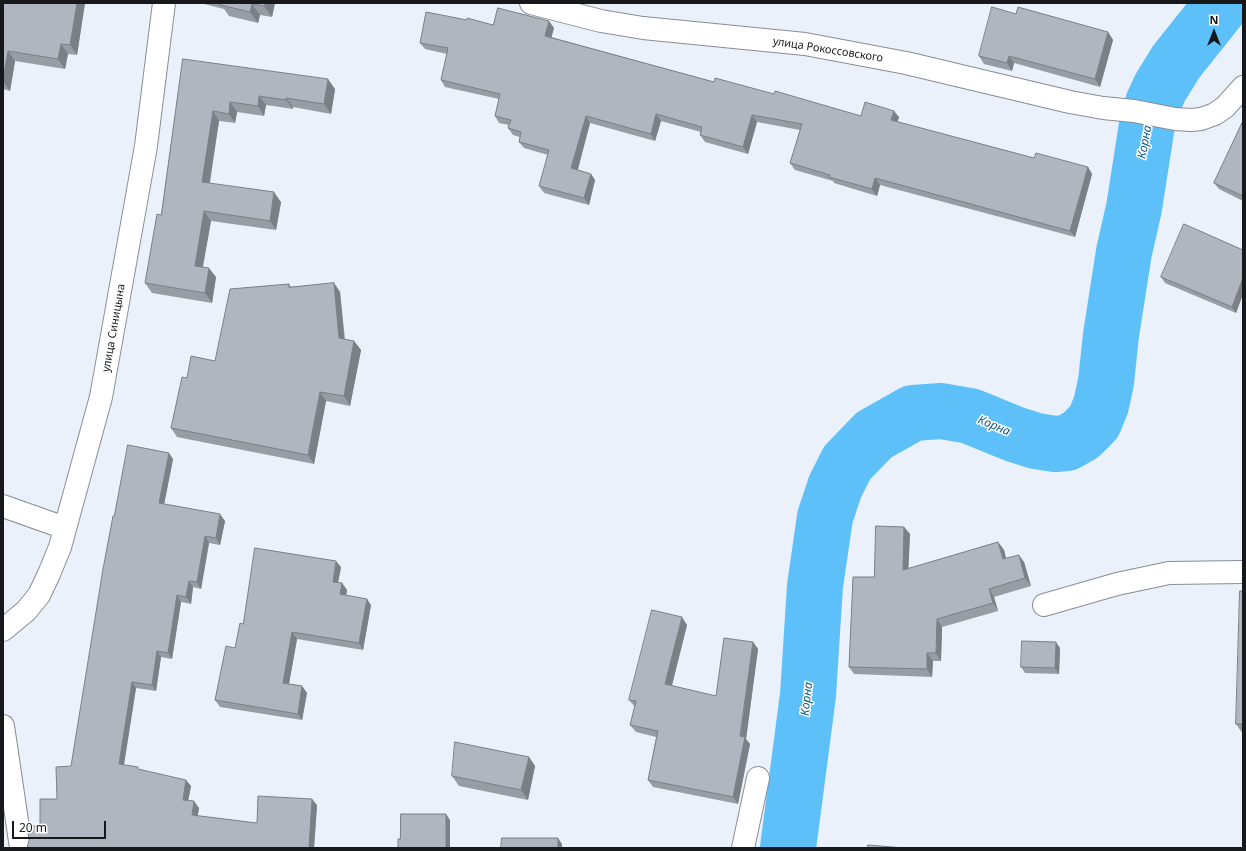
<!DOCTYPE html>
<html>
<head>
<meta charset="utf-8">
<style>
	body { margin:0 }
	#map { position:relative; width:1246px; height:851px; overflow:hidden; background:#ebf1fb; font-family:"Noto Sans",sans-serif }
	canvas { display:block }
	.frame { position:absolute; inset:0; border:4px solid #16181b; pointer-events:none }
	.north { position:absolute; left:1194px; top:12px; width:40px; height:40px; -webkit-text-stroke:3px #fff; paint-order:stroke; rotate:0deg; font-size:11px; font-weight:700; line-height:16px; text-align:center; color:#16181b }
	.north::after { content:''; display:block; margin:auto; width:14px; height:18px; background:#16181b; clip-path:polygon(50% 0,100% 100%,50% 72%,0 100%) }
	.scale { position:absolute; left:12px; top:821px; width:94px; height:18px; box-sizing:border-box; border:2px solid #16181b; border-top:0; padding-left:5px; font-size:12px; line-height:14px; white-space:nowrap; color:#16181b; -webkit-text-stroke:3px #fff; paint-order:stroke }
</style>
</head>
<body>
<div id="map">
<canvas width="1246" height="851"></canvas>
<div class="frame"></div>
<div class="north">N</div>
<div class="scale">20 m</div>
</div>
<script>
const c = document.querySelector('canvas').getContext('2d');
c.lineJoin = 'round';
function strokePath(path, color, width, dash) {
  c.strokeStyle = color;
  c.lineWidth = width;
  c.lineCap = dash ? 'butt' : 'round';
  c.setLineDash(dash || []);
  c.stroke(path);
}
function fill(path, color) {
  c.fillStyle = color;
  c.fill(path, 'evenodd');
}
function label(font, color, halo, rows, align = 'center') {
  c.font = font + ' "Noto Sans",sans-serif';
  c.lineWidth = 3;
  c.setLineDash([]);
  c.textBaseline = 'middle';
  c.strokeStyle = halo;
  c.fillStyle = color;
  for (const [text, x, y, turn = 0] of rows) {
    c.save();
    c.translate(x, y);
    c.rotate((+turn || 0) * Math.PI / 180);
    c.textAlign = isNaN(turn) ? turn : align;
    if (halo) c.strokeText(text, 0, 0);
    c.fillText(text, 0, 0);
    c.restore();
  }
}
const river = new Path2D(`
	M788 848 808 695 815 586 825 517 835 487 847 463 874 435 913 413 941 411 970 416 1014 434 1036 441 1055 444 1067 443 1081 435 1094 422 1101 405 1106 382 1111 335 1124 252 1134 208 1147 125 1153 103 1160 88 1176 62 1223 3`);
const minor = new Path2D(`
	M531 3 601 21 643 28 805 44 906 63 1070 102 1103 108 1134 111 1175 119 1191 120 1201 119 1215 114 1225 107 1243 87
	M3 506 65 528
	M1044 605 1117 584 1169 573 1243 572
	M3 630 26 611 39 595 49 574 60 547 101 397 146 146 164 3
	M3 726 21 848
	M743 848 758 778`);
const wall = new Path2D(`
	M3 3H85L77 55 68 54 65 69 15 61 10 91 3 89Z
	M200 3H275L272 17 260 15 258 23 229 16 224 9Z
	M1016 14 1108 32 1113 40 1100 87 1014 63 1012 71 984 64 979 56Z
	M467 20 493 25 554 28 551 37 714 82 861 116 899 117 897 122 1034 158 1088 167 1092 174 1075 237 880 185 877 196 834 183 833 181 795 170 790 163 800 130 757 122 748 154 705 142 700 135 701 132 661 121 655 141 590 123 578 170 591 174 595 180 589 205 544 193 539 186 548 155 524 148 519 142 520 137 513 135 508 128 509 125 499 123 495 116 499 99 445 87 441 80 447 54 425 49 420 43Z
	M183 59 335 89 331 114 293 107V109L266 105 264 116 237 112 235 123 219 121 210 183 281 202 276 230 211 221 203 267 216 277 212 303 152 293 145 283 161 215Z
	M1243 121V201L1219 189 1214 183Z
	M1243 250V294L1236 313 1165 283 1161 277Z
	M334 283 340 292 345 339 354 341 361 350 350 406 326 401 314 464 177 437 171 428 187 378 215 361 289 284 291 287Z
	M173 459 164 504 225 521 220 545 209 543 201 589 193 587 191 604 181 602 172 659 161 657 156 691 136 688 124 765 191 786 188 801 199 808 197 816 257 823 317 805 314 848H27L57 799 71 766 114 516Z
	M904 527 910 534 908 569 998 542 1004 550 1006 558 1024 562 1031 586 994 597 998 611 942 627 941 661H933L932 677 854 674 849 667 874 577Z
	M341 567 338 582 342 583 347 590 346 595 371 605 363 650 297 639 289 684 302 686 307 693 302 720 220 707 215 700 235 648 243 624Z
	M1243 591V734L1236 724Z
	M687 625 672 686 716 696 753 642 758 649 746 739 750 744 738 804 653 787 648 780 656 737 636 732 630 725 635 707 629 700Z
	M1060 648 1059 674 1025 673 1021 667Z
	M529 757 535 766 528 800 459 786 452 776Z`);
const shadedWall = new Path2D(`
	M77 3H85L77 55 70 45Z
	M265 3H275L272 17 264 6Z
	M252 4 260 15 258 23 250 12Z
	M549 21 554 28 550 43 545 36Z
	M1108 32 1113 40 1100 87 1095 79Z
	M61 44 68 54 65 69 58 59Z
	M8 51 15 61 10 91 3 81Z
	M1009 56 1014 63 1012 71 1007 63Z
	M328 79 335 89 331 114 324 104Z
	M259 96 266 105 264 116 258 106Z
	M286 98 293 107V109L286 100Z
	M230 102 237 112 235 123 229 114Z
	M213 111 219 121 208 191 202 182Z
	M894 111 899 117 896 127 891 120Z
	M656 114 661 121 655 141 651 134Z
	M752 115 757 122 748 154 743 147Z
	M586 116 590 123 576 175 571 168Z
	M1088 167 1092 174 1075 237 1070 231Z
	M591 174 595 180 589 205 584 198Z
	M875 178 880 185 877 196 872 189Z
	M274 192 281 202 276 230 270 221Z
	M204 211 211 221 201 275 195 266Z
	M209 268 216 277 212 303 205 293Z
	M1243 278V294L1236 313 1232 307Z
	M334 283 340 292 345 347 339 338Z
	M354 341 361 350 350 406 344 396Z
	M320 392 326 401 314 464 308 455Z
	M169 453 173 459 163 510 159 503Z
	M220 514 225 521 220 545 216 538Z
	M904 527 910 534 908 578 903 570Z
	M205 536 209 543 201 589 197 582Z
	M998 542 1004 550 1008 567 1003 559Z
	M1019 555 1024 562 1031 586 1025 578Z
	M336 561 341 567 337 588 333 582Z
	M189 581 193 587 191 604 186 597Z
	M342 583 347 590 345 601 340 594Z
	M989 589 994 597 998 611 993 603Z
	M177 595 181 602 172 659 168 653Z
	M367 599 371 605 363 650 359 643Z
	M682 617 687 625 670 692 665 684Z
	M937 619 942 627 941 661 936 653Z
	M292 632 297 639 288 689 283 683Z
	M753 642 758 649 746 739 750 744 738 804 733 797Z
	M1056 642 1060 648 1059 674 1055 668Z
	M157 651 161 657 156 691 152 685Z
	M927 653 933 661 932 677 927 669Z
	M132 682 136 688 123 770 119 764Z
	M302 686 307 693 302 720 298 714Z
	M529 757 535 766 528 800 521 790Z
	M186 780 191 786 187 806 183 800Z
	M312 799 317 805 314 848H309Z
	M194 801 199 808 197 821 192 815Z
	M446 814 450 820V848H446Z
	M558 838 562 844V848H558Z`);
const building = new Path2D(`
	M3 3H77L70 45 61 44 58 59 8 51 3 80Z
	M222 3H265L264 6 252 4 250 12 221 5Z
	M992 7 1016 14 1018 7 1108 32 1095 79 1009 56 1007 63 979 56Z
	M498 8 549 21 545 36 714 82 715 78 774 94 775 91 861 116 865 102 894 111 891 120 1034 158 1036 153 1088 167 1070 231 875 178 872 189 829 177 830 175 790 163 802 124 752 115 743 147 700 135 702 127 656 114 651 134 586 116 571 168 591 174 584 198 539 186 549 150 519 142 521 132 508 128 511 120 495 116 500 94 441 80 448 48 420 43 426 12 467 20V18L493 25Z
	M183 59 328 79 324 104 286 98V100L259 96 258 106 230 102 229 114 213 111 202 182 274 192 270 221 204 211 195 266 209 268 205 293 145 283 157 214 161 215Z
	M1243 121V196L1214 183Z
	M1184 224 1243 250V278L1232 307 1161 277Z
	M334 283 339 338 354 341 344 396 320 392 308 455 171 428 182 377 187 378 191 356 215 361 230 289 289 284V287Z
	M128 445 169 453 159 503 220 514 216 538 205 536 197 582 189 581 186 597 177 595 168 653 157 651 152 685 132 682 119 764 138 767V769L186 780 183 800 194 801 192 815 257 823 258 796 312 799 309 848H27L29 840 27 826H40V799H57L56 767 71 766 103 569 113 516H114Z
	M876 526 904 527 903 570 998 542 1003 559 1019 555 1025 578 989 589 993 603 937 619 936 653H927V669L849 667 853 577H874Z
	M255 548 336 561 333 582 342 583 340 594 367 599 359 643 292 632 283 683 302 686 298 714 215 700 226 646 235 648 240 623 243 624Z
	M1240 591H1243V724H1236Z
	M652 610 682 617 665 684 716 696 724 638 753 642 740 736 745 737 733 797 648 780 658 731 630 725 636 701 629 700Z
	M1022 641 1056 642 1055 668 1021 667Z
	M455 742 529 757 521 790 452 776Z
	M401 814H446V848H398V839H400Z
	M502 838H558V848H501Z
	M868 845 905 848H868Z`);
const streetNames = [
	["улица Рокоссовского",828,50,9],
	["улица Синицына",114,328,-80]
];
const waterNames = [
	["Корна",1145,142,-79],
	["Корна",994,426,22],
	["Корна",807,699,-84]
];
strokePath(river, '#5ec0f9', 56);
strokePath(minor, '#888d96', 24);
strokePath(minor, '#fff', 22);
fill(wall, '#979da4');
fill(shadedWall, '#7b7f86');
fill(building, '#b0b6bf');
strokePath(building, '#7b7f86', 1);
label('11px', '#16181b', '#fff', streetNames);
label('italic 12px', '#0d5b80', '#fff', waterNames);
</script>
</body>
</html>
